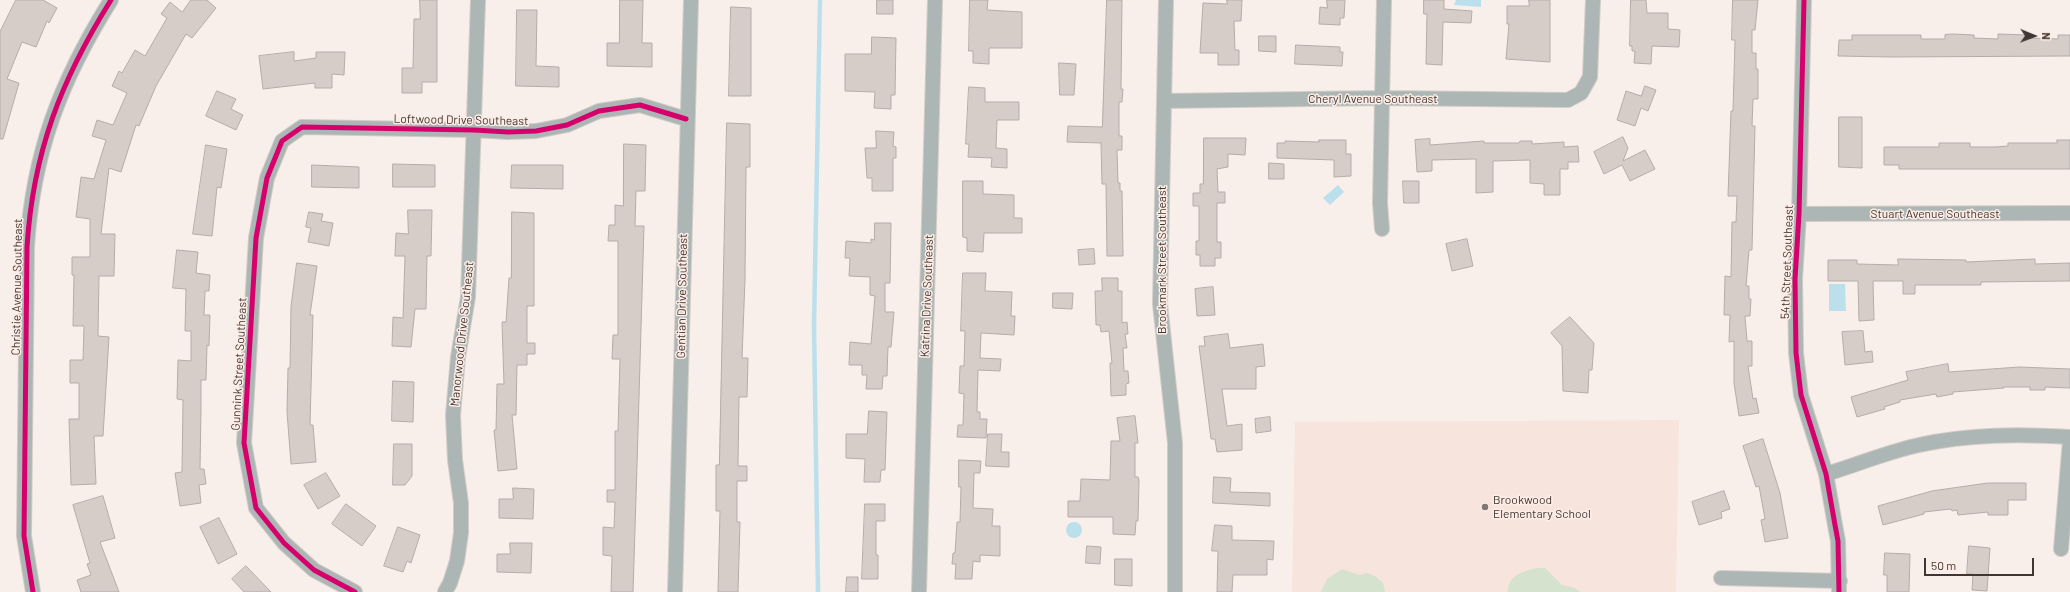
<!DOCTYPE html>
<html>
<head>
<meta charset="utf-8">
<style>
	body { margin:0 }
	#map { position:relative; width:2070px; height:592px; overflow:hidden; background:#f8efeb; font-family:Barlow,sans-serif }
	canvas { display:block }
	.north { position:absolute; left:2014px; top:16px; width:40px; height:40px; -webkit-text-stroke:3px #fdede6; paint-order:stroke; rotate:91deg; font-size:11px; font-weight:700; line-height:16px; text-align:center; color:#413632 }
	.north::after { content:''; display:block; margin:auto; width:14px; height:18px; background:#413632; clip-path:polygon(50% 0,100% 100%,50% 72%,0 100%) }
	.scale { position:absolute; left:1924px; top:558px; width:110px; height:18px; box-sizing:border-box; border:2px solid #413632; border-top:0; padding-left:5px; font-size:12px; line-height:14px; white-space:nowrap; color:#413632; -webkit-text-stroke:3px #fdede6; paint-order:stroke }
</style>
</head>
<body>
<div id="map">
<canvas width="2070" height="592"></canvas>
<div class="north">N</div>
<div class="scale">50 m</div>
</div>
<script>
const c = document.querySelector('canvas').getContext('2d');
c.lineJoin = 'round';
function fill(path, color) {
  c.fillStyle = color;
  c.fill(path, 'evenodd');
}
function strokePath(path, color, width, dash) {
  c.strokeStyle = color;
  c.lineWidth = width;
  c.lineCap = dash ? 'butt' : 'round';
  c.setLineDash(dash || []);
  c.stroke(path);
}
function label(font, color, halo, rows, align = 'center') {
  c.font = font + ' Barlow,sans-serif';
  c.lineWidth = 3;
  c.setLineDash([]);
  c.textBaseline = 'middle';
  c.strokeStyle = halo;
  c.fillStyle = color;
  for (const [text, x, y, turn = 0] of rows) {
    c.save();
    c.translate(x, y);
    c.rotate((+turn || 0) * Math.PI / 180);
    c.textAlign = isNaN(turn) ? turn : align;
    if (halo) c.strokeText(text, 0, 0);
    c.fillText(text, 0, 0);
    c.restore();
  }
}
const built = new Path2D(`
	M1679 420 1676 592H1292L1295 422Z`);
const green = new Path2D(`
	M1536 568H1545L1562 585 1575 588 1580 592H1508C1508 575 1522 572 1536 568Z
	M1342 569 1359 575 1367 573 1375 576 1383 583 1385 592H1321L1327 579Z`);
const water = new Path2D(`
	M1456 0H1481V7L1454 5Z
	M1338 185 1344 192 1330 205 1323 198Z
	M1829 284H1845L1846 311H1829Z
	M1066 530a8 8 0 1 1 16 0a8 8 0 1 1-16 0Z`);
const stream = new Path2D(`
	M818 592 814 325 820 0`);
const building = new Path2D(`
	M16 0H43L57 8 49 23 47 21 36 47 22 42 7 79 19 83 3 139H0V32Z
	M191 0H207L216 8 192 38 186 34 156 86 139 126 136 125 121 172 109 168 101 234H115L114 276H99L98 336 109 337 103 436H94L96 484 71 485 69 419H79V383H70V360H83L84 326H73L74 275H72V257H90V219L76 217 81 177 94 179 106 140 92 136 97 120 113 125 127 93 112 86 119 71 122 73 135 50 145 56 167 18 161 14 170 2 182 12Z
	M420 0H437V82H422V93H402V68H413L414 19H420Z
	M620 0H643L642 43H652V67L607 66V43H619Z
	M877 0H893V14H877Z
	M970 0H988L987 10 1022 12V48H989V64L973 63V51H969Z
	M1107 0H1122L1121 89H1123L1122 102H1119V136H1122V150H1117L1118 183H1120V191H1122L1123 256H1107L1106 184H1102L1101 143 1067 142 1068 126 1102 127Z
	M1227 0H1242L1241 21H1234L1235 50H1239V65H1218V53H1200L1203 3 1227 4Z
	M1327 0H1345L1344 18H1340V25L1319 24 1320 7 1327 8Z
	M1424 0H1444V9L1472 11 1471 23 1443 22 1442 65 1426 64 1427 14H1424Z
	M1529 0H1550V62L1506 59 1509 24H1507V6H1529Z
	M1631 0H1646L1647 13H1668V29L1680 30 1679 47 1652 46 1651 64 1634 63 1635 51H1632V46H1630Z
	M1733 0H1758L1755 30H1752V53H1756V69H1758V99H1753L1752 126H1755L1752 250H1749L1746 286H1749V299H1751L1750 316H1745L1747 341H1752V366H1748L1753 399 1756 398 1759 413 1739 416 1734 383V341L1729 342 1730 315H1724L1725 276 1731 277 1732 222H1736L1737 196H1728L1731 111H1733L1735 40H1732Z
	M731 7 751 8V96H729Z
	M517 10H537L536 66 559 67V87L516 86Z
	M1952 34 1974 35V38L1998 39V34L2028 35V38L2058 39V35H2070V56L1890 57 1838 56 1839 40H1852V35H1921V39H1945V35Z
	M1259 36H1276V52L1259 51Z
	M872 37 896 38 895 95H891V109L874 108 875 92 845 91V54H871Z
	M1296 45 1340 47V52H1343L1342 66 1295 64Z
	M294 52V61L316 58V52H345L344 75 332 74V88H315V83L263 89 259 56Z
	M1059 63 1076 64 1074 95H1060Z
	M1645 86 1656 90 1648 111 1641 108 1635 126 1617 120 1626 91 1641 96Z
	M969 87 985 88V102H1019V120H997L996 148 1007 149V168L991 167 992 158 968 157 969 144H966Z
	M217 91 236 99 231 109 243 115 236 130 206 116Z
	M1839 117H1862V168L1839 167Z
	M727 123 750 124V167H746L745 279 742 358H748L747 397H739L738 466H747V481H737V522H740L738 592H718L720 511H716V465H719Z
	M876 131 894 132 893 146 896 147V158H893V191H872V178H867L865 148H876Z
	M1623 137 1628 148 1623 161 1645 150 1655 169 1630 181 1622 165 1604 174 1594 152Z
	M1204 138H1246L1245 155 1228 154V167L1217 169 1218 192H1225V203H1217V242H1221V258H1215V266H1200V255H1196V241H1199V206H1193V193H1200V184H1203Z
	M1430 139V145L1484 141V143H1519L1520 141H1532V144L1564 142V147L1578 146 1579 162H1568V169H1560V195H1544V184L1530 183V160L1493 161V192L1476 193V159L1432 160V171L1417 172 1415 140Z
	M1319 140H1346V154H1351V176L1334 177V160L1277 158V143H1285V141L1319 142Z
	M2057 140H2070V169H1899V165H1884V147H1939V143H1970V147H1995L2008 146V143H2057Z
	M624 144 646 145 645 191H636L635 226H644L637 465 633 592H611L612 556 603 555V527L614 528 615 502H607V490H615V431H618L620 359H612L613 335H618V241H608L609 225H615V205L623 206Z
	M206 145 227 149 221 188 217 187 212 236 193 234Z
	M1269 163 1284 164V179H1269Z
	M393 164 435 165V187H393Z
	M312 165 359 167V188L312 187Z
	M512 165H563V189L511 188Z
	M963 181H983V194L1014 195V218H1022V233H984L983 252 967 251V238L963 237Z
	M1403 181H1419V203H1404Z
	M408 210H432L431 256H427L426 309H415L411 347 392 346 393 317 403 318 405 256H395L396 233 408 234Z
	M309 212 323 214 321 221 333 223 329 246 308 242 311 228 306 227Z
	M512 212 534 213V306H527V343H535V354H527V365H517L516 415H512L517 469 498 471 494 430H496L497 384H504L502 322H506L509 278H511Z
	M875 223H891L890 283H885V312H894L891 347H888L887 376H883L882 389H866L867 375H862V365H849L850 342 871 344 875 296 870 295V277L849 276 850 258H845L846 241 871 243V239L874 240Z
	M1467 239 1473 266 1452 271 1446 244Z
	M1094 249 1095 264 1079 265 1078 250Z
	M177 250 198 252 196 273 210 275 209 291H205L204 315H210L209 346 207 345 206 380H201V409L200 469H204L206 484 199 485 201 503 180 506 175 473 182 472 183 400 177 399 178 360 191 361V331H185L186 289 173 288Z
	M1898 259 1966 260V262L2035 259V264L2070 263V281L1981 282V285H1915V294H1903V281H1873L1874 320 1859 321 1858 281H1828V260H1857V264L1898 265Z
	M297 263 317 266 310 315H313L310 425H313L316 462 291 464 287 412 288 368H290L291 307Z
	M963 273H986L985 291 1012 292 1011 316H1015L1014 335 981 333 980 358 1001 359 1000 371 978 370 977 412H980V419H987L986 438 957 437 958 425H963L964 394 959 393 960 366H964L965 331H961Z
	M1102 278H1118V291H1122V323L1127 322 1128 334H1125L1127 348H1123L1124 371H1128L1129 383 1126 384V395L1111 396 1110 363H1112L1109 331 1101 332 1100 325H1096L1095 291H1102Z
	M1213 287 1215 315 1197 316 1195 289Z
	M1053 293H1073L1072 309 1053 308Z
	M1570 317 1594 343 1592 370H1589L1588 393 1563 391 1562 346 1551 333Z
	M1863 331 1865 352 1872 351 1873 362 1845 365 1842 332Z
	M1228 334 1230 348 1263 344 1265 366 1256 367V389H1222L1227 426 1242 424V450L1217 452 1215 439H1211L1199 346H1205L1204 337Z
	M1948 364 1949 372 2019 367 2070 369V388L2045 387V390H2030V387H2004V388L1953 392V394L1937 397 1936 394 1900 400V402L1884 407 1885 409 1857 417 1851 397 1908 380 1906 372Z
	M393 381 414 382 413 422 392 421Z
	M869 411 887 412 885 470H881L880 482H864L865 459 846 458V434H867Z
	M1135 416 1138 443H1135V477H1138L1139 480 1138 521H1136L1135 535 1113 534V517H1068V501H1080L1081 479 1110 480 1111 441H1120L1117 418Z
	M1270 417 1271 431 1256 433 1255 419Z
	M988 434H1002L1001 452H1009V467L986 466Z
	M1763 439 1780 493 1788 538 1765 542 1761 520 1765 519 1759 486 1756 487 1743 446Z
	M394 444H412V476L405 485H393Z
	M959 460 981 461 980 473H974L973 508 993 509 992 526H1000V556L980 555V562L973 561 972 579H955L956 564H952L953 553H955L957 522H960L961 487H959Z
	M326 473 340 496 318 509 304 485Z
	M1214 477 1231 478 1230 492 1270 493V506L1213 503Z
	M1988 483H2026V500H2008V515H1988V512L1958 515 1957 510 1952 511 1951 509 1924 512V514L1883 525 1878 506 1932 491Z
	M513 488 534 489 533 519 499 518V499H513Z
	M1724 491 1730 509 1721 512 1722 518 1699 525 1692 502Z
	M103 496 115 538 100 542 119 592H81L77 580 91 575 87 564 90 563 73 505Z
	M346 504 376 526 362 546 332 524Z
	M865 504H885V521H876V555H878V579H862Z
	M219 518 237 554 218 564 200 527Z
	M1215 525 1232 526V540L1274 541 1273 560 1267 559V575H1233L1232 592H1217L1218 551H1212Z
	M398 527 420 535 411 563 407 561 403 572 384 566Z
	M510 543H532L531 573 497 572V554H510Z
	M1087 546 1101 547 1100 564 1086 563Z
	M1969 546 1990 548 1987 591 1972 590 1973 574H1967Z
	M1885 553 1910 554 1909 592H1887V575H1884Z
	M1115 559H1132V586L1115 585Z
	M246 566 271 592H244L232 579Z
	M847 577H858V592H846Z`);
const minor = new Path2D(`
	M1166 0 1160 304 1175 443V592
	M1804 0 1799 214 1795 279 1796 353 1801 395 1826 474 1835 525 1838 541 1839 592
	M1164 101 1382 98 1568 100 1581 93 1590 77 1593 0
	M1799 214 2070 213
	M1382 229 1380 203 1384 0
	M1826 474C1856 465 1887 452 1919 445 1969 434 2019 434 2070 437
	M2061 549 2070 440
	M1721 578 1840 581
	M33 592 24 536 27 247C33 152 61 80 111 0
	M355 592 314 570 284 543 256 508 244 443 256 238 267 178 282 141 302 127 474 130 508 132 536 131 567 125 599 111 640 105 686 119
	M445 592 450 583 457 561 461 533V503L455 460 453 415 458 357 468 297 478 0
	M675 592 691 0
	M919 592 935 0`);
const cycleway = new Path2D(`
	M1804 0 1799 214 1795 279 1796 353 1801 395 1826 474 1835 525 1838 541 1839 592
	M33 592 24 536 27 247C33 152 61 80 111 0
	M355 592 314 570 284 543 256 508 244 443 256 238 267 178 282 141 302 127 474 130 508 132 536 131 567 125 599 111 640 105 686 119`);
const markers = [
	[1485,507,4,"#817773"]
];
const streetNames = [
	["Cheryl Avenue Southeast",1373,99],
	["Loftwood Drive Southeast",461,120,1],
	["Stuart Avenue Southeast",1935,214],
	["Brookmark Street Southeast",1162,260,-90],
	["54th Street Southeast",1787,262,-88],
	["Christie Avenue Southeast",17,287,-89],
	["Gentian Drive Southeast",682,296,-89],
	["Katrina Drive Southeast",927,296,-88],
	["Manorwood Drive Southeast",462,334,-84],
	["Gunnink Street Southeast",239,364,-87]
];
const poiNames = [
	["Brookwood",1493,500],
	["Elementary School",1493,514]
];
fill(built, '#f7e4dc');
fill(green, '#d5e2cd');
fill(water, '#bbe0ec');
strokePath(stream, '#bbe0ec', 4.5);
fill(building, '#d6cdc9');
strokePath(building, '#b5aca8', 1);
strokePath(minor, '#d3cbc7', 16);
strokePath(minor, '#acb6b5', 14);
strokePath(cycleway, '#d6006c', 5);
for (const [x, y, r, color] of markers) {
  const dot = new Path2D();
  dot.arc(x, y, r, 0, 2 * Math.PI);
  c.fillStyle = color;
  c.fill(dot);
  strokePath(dot, '#fdede6', 1.5);
}
label('12px', '#413632', '#fdede6', streetNames);
label('12px', '#413632', '#fdede6', poiNames, 'left');
</script>
</body>
</html>
